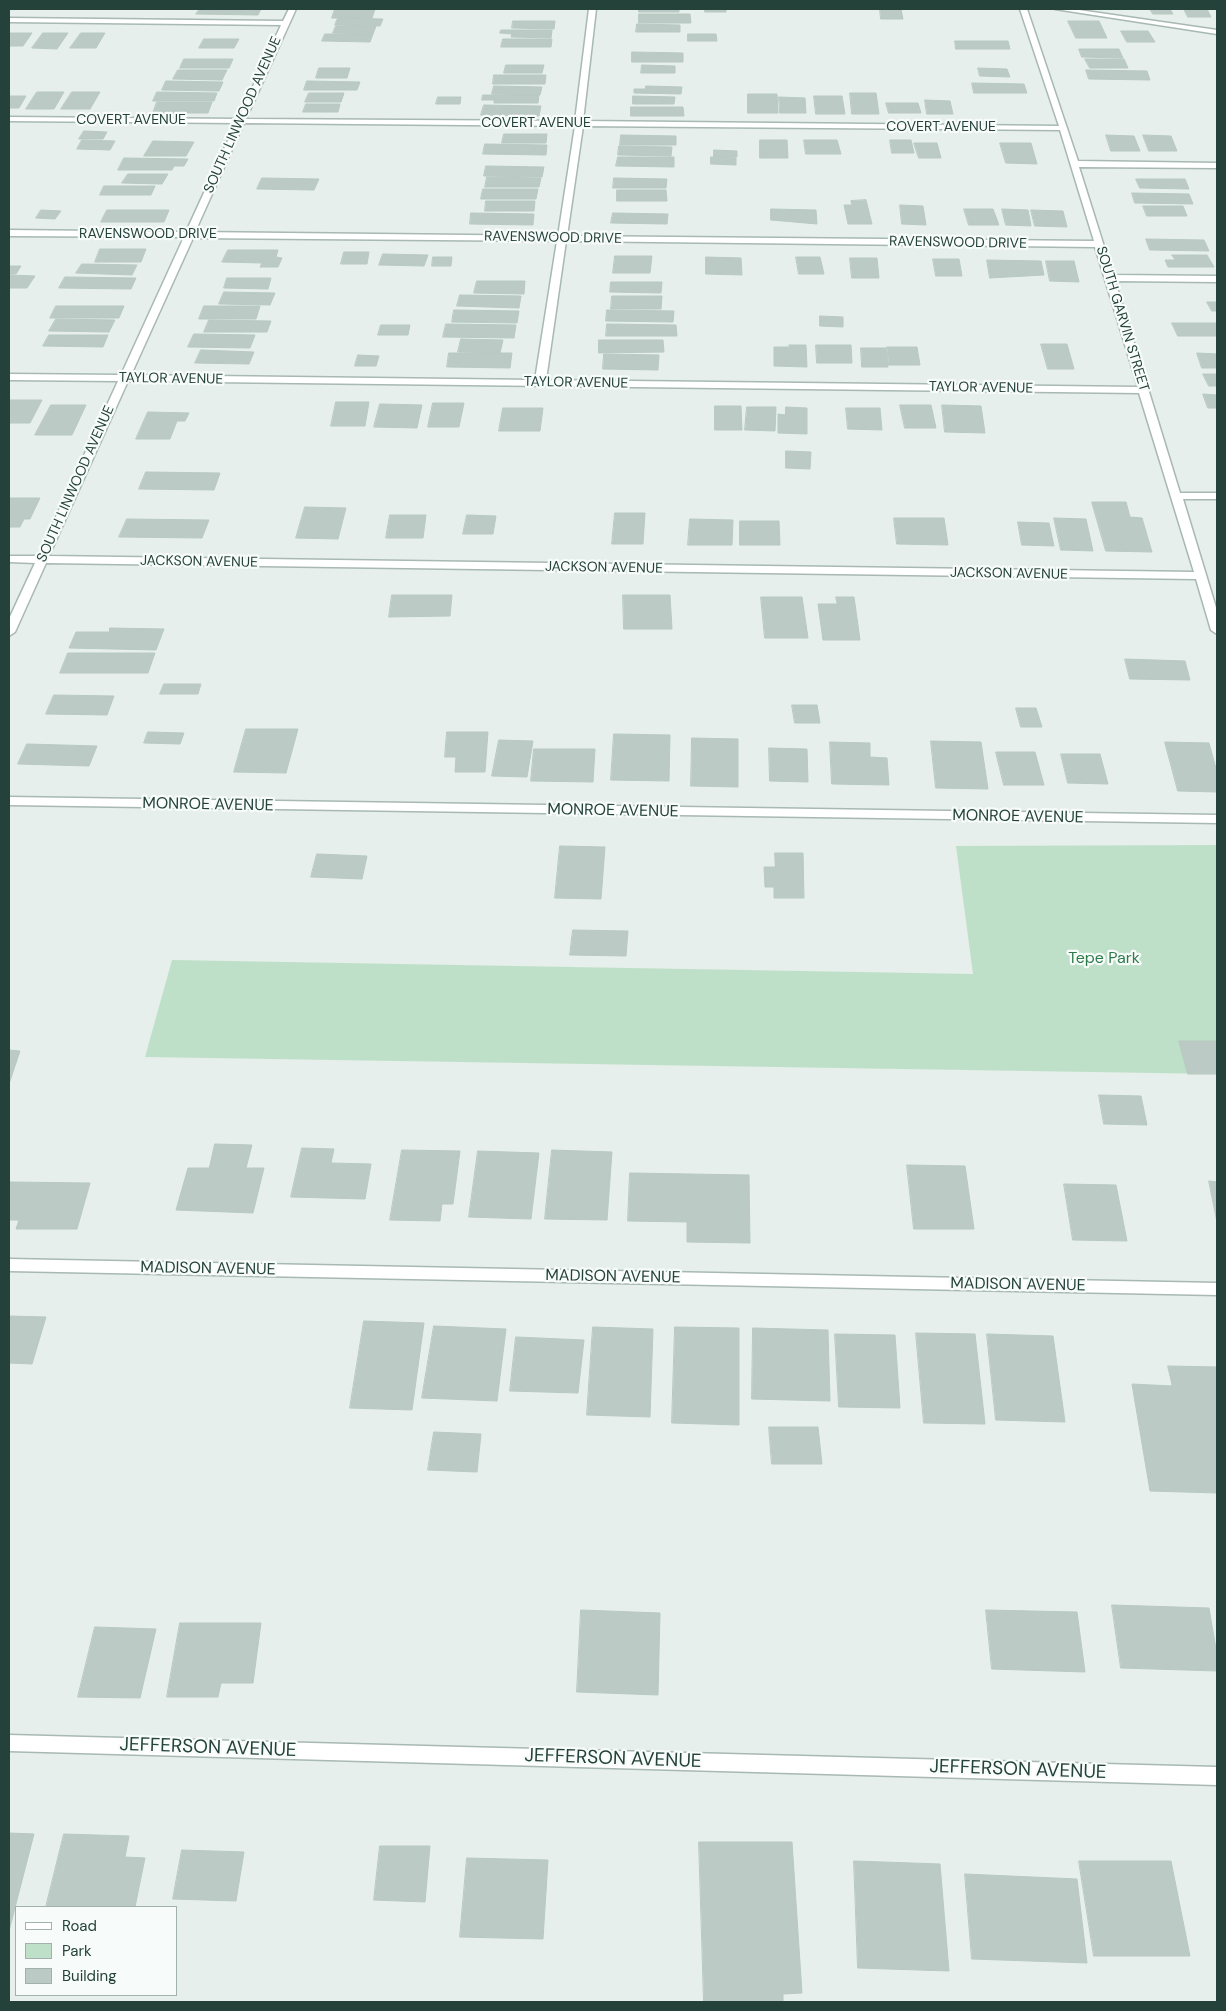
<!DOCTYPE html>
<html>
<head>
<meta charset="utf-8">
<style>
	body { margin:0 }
	#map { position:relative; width:1226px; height:2011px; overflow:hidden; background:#e6efeb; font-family:"DM Sans",sans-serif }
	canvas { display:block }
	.frame { position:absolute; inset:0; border:10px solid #24423a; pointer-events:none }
	.legend { position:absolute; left:15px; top:1906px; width:162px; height:90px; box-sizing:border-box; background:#f7fbf9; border:1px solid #a3b1ad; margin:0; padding:6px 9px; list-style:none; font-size:15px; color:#24423a }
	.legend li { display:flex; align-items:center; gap:10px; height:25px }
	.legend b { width:25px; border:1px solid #a3b1ad }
</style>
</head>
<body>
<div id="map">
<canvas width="1226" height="2011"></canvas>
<div class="frame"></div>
<ul class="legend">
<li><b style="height:6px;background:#fff"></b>Road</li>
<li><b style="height:14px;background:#bfe0c8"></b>Park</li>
<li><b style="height:14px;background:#bbcac4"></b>Building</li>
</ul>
</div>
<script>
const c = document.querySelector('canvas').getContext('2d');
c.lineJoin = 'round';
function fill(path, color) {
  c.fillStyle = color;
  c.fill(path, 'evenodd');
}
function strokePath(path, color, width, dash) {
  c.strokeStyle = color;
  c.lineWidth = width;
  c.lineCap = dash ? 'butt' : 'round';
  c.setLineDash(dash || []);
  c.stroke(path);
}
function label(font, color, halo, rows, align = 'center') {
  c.font = font + ' "DM Sans",sans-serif';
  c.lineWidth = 4.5;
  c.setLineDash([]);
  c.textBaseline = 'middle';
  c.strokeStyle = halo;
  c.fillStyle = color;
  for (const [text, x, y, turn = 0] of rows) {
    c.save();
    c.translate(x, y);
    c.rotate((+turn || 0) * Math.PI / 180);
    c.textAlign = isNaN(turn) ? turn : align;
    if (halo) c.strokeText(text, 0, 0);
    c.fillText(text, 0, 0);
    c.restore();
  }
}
const green = new Path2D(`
	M1217 845V1074L145 1057 172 960 973 974 956 846Z`);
const building = new Path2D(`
	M200 9H261L258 15 196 14Z
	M335 9H375L372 18H332Z
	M639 9H679V12H639Z
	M705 9H726V12H705Z
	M880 9H901L903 19H881Z
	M1150 9H1170L1173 14H1153Z
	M1184 9H1207L1211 17H1188Z
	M639 14H690L691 23H639Z
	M338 18 383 19 380 26 335 25Z
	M513 21H555L554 29 512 28Z
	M1068 21H1099L1107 38H1076Z
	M637 24 680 25V32H636Z
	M336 26H376L373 34 333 33Z
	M501 30H552L551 38 511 37 512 34 500 33Z
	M1121 31H1148L1155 42H1127Z
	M9 33H32L23 46H9Z
	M43 33H68L57 49 32 48Z
	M81 33H105L96 48H70Z
	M325 34H373L370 42 322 41Z
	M688 34H716L717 41H688Z
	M204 39H239L234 48H199Z
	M503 39H552L551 47H501Z
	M955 41H1008L1010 49H956Z
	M1079 49H1119L1123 58 1082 57Z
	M632 52 683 53V62H632Z
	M184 59H233L229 68H180Z
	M1085 59H1124L1128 68H1090Z
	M506 65H544L542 73H504Z
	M642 65 675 66V73H641Z
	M319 68H350L347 78H316Z
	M978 68 1007 69 1010 77 980 76Z
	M178 70H227L222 80 173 79Z
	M1086 70 1147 71 1150 80 1089 79Z
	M494 75H546L545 84H493Z
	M166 81 223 82 219 91 162 90Z
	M307 81 360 82 357 90H304Z
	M972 83 1024 84 1027 93H974Z
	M494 86 542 87 540 95 492 94Z
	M646 86 682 87 681 94 634 93V89H645Z
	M37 92H64L54 109H26Z
	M72 92H100L90 109H61Z
	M157 92 217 93 214 101H153Z
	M309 93H344L341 102H305Z
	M850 93H876L879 114H852Z
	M748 94H777L778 113H748Z
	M483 95H539L538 103H494V100H482Z
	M9 96H26L19 108H9Z
	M633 96 675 97 674 104H633Z
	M814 96H842L845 114H816Z
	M438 97H461L460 104H436Z
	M779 97 805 98 806 113H780Z
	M925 100 950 101 953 114H927Z
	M157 102H212L208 113H153Z
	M886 103H918L921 113H889Z
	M306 104H340L338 112H303Z
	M484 105 541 106 539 116 481 115Z
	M631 107H683L684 116H631Z
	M84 131 107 132 103 139H79Z
	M504 134H547L546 143H502Z
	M621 135 676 136V145H620Z
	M1106 135 1134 136 1140 151H1111Z
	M1143 135 1171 136 1177 151H1149Z
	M82 140 115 141 110 150 77 149Z
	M760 140H787L788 158H760Z
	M804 140H837L841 154H806Z
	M890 140H911L914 153H892Z
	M153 141 194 142 186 156H144Z
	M914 143H937L941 158H919Z
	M1000 143H1031L1037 164 1006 163Z
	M485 144 547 145 546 155 483 154Z
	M619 146 672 147 671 156 618 155Z
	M714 150 737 151V157H714Z
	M618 157H674V167L616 166Z
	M711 157 736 158V165L711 164Z
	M124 158 188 159 184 166H174L172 170H118Z
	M486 166 544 167 542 177 484 176Z
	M128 174H168L162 184 122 183Z
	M487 177 541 178 539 187H485Z
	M262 178 319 179 314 190 257 189Z
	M614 178 667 179 666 188H613Z
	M1136 179H1185L1189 189 1140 188Z
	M104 186H155L151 195H100Z
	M483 189H538L536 199H481Z
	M617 190H666L667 201H617Z
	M1132 193 1189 194 1193 204 1135 203Z
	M866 200 872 224H848L844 205H852L851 201Z
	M486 201H535L534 211H485Z
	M900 205 923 206 926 225 902 224Z
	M1143 206H1183L1187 216H1147Z
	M771 209 816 210 817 224 771 220Z
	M964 209H993L999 225H969Z
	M1002 209 1028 210 1031 226 1006 225Z
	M41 210 61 211 55 219 36 218Z
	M107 210H169L164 222H101Z
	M1031 210 1063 211 1067 227 1035 226Z
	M471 213 534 214 533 225 470 224Z
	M613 213 668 214 667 224 611 223Z
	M1146 239 1204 240 1209 251 1150 250Z
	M100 249H146L141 262H95Z
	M228 250H278L276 257 282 258 278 267H260L262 263 222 262Z
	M344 252H369L367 264H341Z
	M383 254 428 255 424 266 379 265Z
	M1172 255H1207L1214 267H1168L1165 260H1175Z
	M615 256H652L650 273H613Z
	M433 257H452L451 266H432Z
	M706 257 741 258 742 275 706 274Z
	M796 257H820L824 274H799Z
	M850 258H877L879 278H852Z
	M933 259H959L962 276H936Z
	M987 260 1041 261 1044 275 990 278Z
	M1046 261H1074L1079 282 1050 281Z
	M82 264 137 265 132 275 76 273Z
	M9 266H21L16 274H9Z
	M9 275 35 276 27 288H9Z
	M65 277 136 278 131 289 59 288Z
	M227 278H271L268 289 224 288Z
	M477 281H525L524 294 474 293Z
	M611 282H662L661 293 610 292Z
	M224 292 275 293 270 305 219 304Z
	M460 295 521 296 519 308 457 306Z
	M612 296H662L661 309H611Z
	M1207 302H1217V311H1212Z
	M56 306H124L119 318H50Z
	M204 306H260L256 319H199Z
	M454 310 519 311 517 323 452 322Z
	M607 310 674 311 673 322 606 321Z
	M820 316 843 317V327L820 326Z
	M56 319 115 320 109 332 49 331Z
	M209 320 271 321 267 332H204Z
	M1172 323H1217V336H1178Z
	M446 324 516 325 514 338 443 337Z
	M607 324 676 325 677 336H606Z
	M381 325H410L408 335H378Z
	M194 334 255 335 250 348 188 347Z
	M49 335H108L103 347 43 346Z
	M461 339 503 340 500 353 458 352Z
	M599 340H663L664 352 599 353Z
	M1041 344H1067L1074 369H1048Z
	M789 345H806L807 367 774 366V347H790Z
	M816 345H851L852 363H817Z
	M887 347H917L920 365H889Z
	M861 348H886L888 367H862Z
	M201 350 254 352 249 364 195 363Z
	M449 353H512L510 368 447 367Z
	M1197 353 1217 354V368H1202Z
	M604 354 659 355 658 370 603 369Z
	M358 355 379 356 376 366H355Z
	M1203 374H1217V386H1209Z
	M1203 394 1217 395V408H1208Z
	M9 400H42L30 423H9Z
	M336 402H369L365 426H331Z
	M433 403H464L459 427H428Z
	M380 404 422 405 417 428 374 427Z
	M51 405H86L72 435H35Z
	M900 405H931L936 428H905Z
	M942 405 981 406 985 433 945 432Z
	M715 406H741L742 430H715Z
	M747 407H776L775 431 745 430Z
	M786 407 807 408V434L778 433V414L785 415Z
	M503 408H543L540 431H499Z
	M846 408H880L882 430 848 429Z
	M148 412 189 413 185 421H177L170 439H136Z
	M786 451 811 452 810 469 786 468Z
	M146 472 220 473 214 490 139 489Z
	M9 498H40L30 519H24L20 527H9Z
	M1092 502H1126L1130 517 1142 518 1152 552 1106 551Z
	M305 507 346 508 338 539 296 538Z
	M615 513H645L643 544H612Z
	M390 515H426L423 538H386Z
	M467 515 496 516 493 534H463Z
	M894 518H944L948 545 897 544Z
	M1054 518 1086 519 1093 551 1061 550Z
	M127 519 209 520 202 538 119 537Z
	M690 519 733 520 732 545H688Z
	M740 521H779L780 545H740Z
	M1018 522 1049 523 1054 546 1022 545Z
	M392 595H452L450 616 389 617Z
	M623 595H670L672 629H624Z
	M761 597H802L808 638H765Z
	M836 597H854L860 640H823L818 604H837Z
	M110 628 164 629 156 650 69 648 76 632H109Z
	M68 653H155L148 673H60Z
	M1125 659 1185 661 1190 680 1130 679Z
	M164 684H201L198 694H160Z
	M54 695 114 696 107 715 46 714Z
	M792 705H817L820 723H795Z
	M1016 708H1036L1042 727H1021Z
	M246 729H298L286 773 234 772Z
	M148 732 184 733 180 744 144 743Z
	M447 732H488L485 772H455L456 757H445Z
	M614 734 670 735 669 781 611 780Z
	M692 738 738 739V787L691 786Z
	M499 740 533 741 527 777 492 776Z
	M931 741 981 742 988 789 936 788Z
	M830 742 870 743V757L887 758 889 785 832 784Z
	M1165 742 1209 743 1217 772V792L1178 791Z
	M27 744 97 746 89 766 18 764Z
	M769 748 807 749 808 782 770 781Z
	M534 749H595L593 782 531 781Z
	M996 752H1035L1044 785H1004Z
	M1061 754H1100L1108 784 1068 783Z
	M560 846 605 847 601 899 555 898Z
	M775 853H803L804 898H774V887H765L764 867H775Z
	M317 854 367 856 362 879 311 877Z
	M573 930 628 931 626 956 570 955Z
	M1179 1041H1217V1074H1188Z
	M9 1050 20 1051 9 1084Z
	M1099 1095 1141 1096 1147 1125 1104 1124Z
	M215 1144 252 1145 246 1168H264L253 1213 176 1210 188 1168H209Z
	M302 1148 334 1149 331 1163 371 1164 365 1199 291 1197Z
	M402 1150 460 1151 453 1204H442L440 1221 390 1220Z
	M552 1150 612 1152 607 1220 545 1219Z
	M478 1151 539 1153 531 1219 469 1217Z
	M907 1165 965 1166 974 1229H914Z
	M630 1173 749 1175 750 1243 687 1242V1222L628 1221Z
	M1209 1181 1217 1182V1222Z
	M10 1182 90 1183 77 1229H16L19 1220H9Z
	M1064 1184 1116 1185 1127 1241 1073 1240Z
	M9 1316 46 1317 32 1364 9 1363Z
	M364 1321 424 1323 412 1410 350 1408Z
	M434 1326 506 1329 497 1401 422 1398Z
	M593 1327 653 1329 650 1417 587 1415Z
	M675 1327 739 1328V1425L672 1423Z
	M753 1328 828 1330 830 1401 752 1399Z
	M916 1333 975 1334 985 1424 924 1423Z
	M835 1334 895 1335 900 1408 839 1407Z
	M987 1334 1053 1336 1065 1422 996 1420Z
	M516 1337 584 1340 578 1393 510 1391Z
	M1168 1366 1217 1367V1493L1150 1491 1132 1384 1172 1386Z
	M769 1427H818L822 1464H772Z
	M434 1432 481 1434 477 1472 428 1470Z
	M1112 1605 1209 1608 1217 1655V1671L1121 1668Z
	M581 1610 660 1613 658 1695 577 1692Z
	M986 1610 1077 1612 1085 1672 992 1669Z
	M180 1623H261L253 1683H221L218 1697H167Z
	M95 1627 156 1629 140 1698 78 1697Z
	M9 1833 34 1834 9 1931Z
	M64 1834 129 1836 125 1857 145 1858 135 1907H46Z
	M699 1842H792L802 1993 783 1994V2002H704Z
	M380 1846H430L425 1902 374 1900Z
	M182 1850 244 1852 236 1901 173 1899Z
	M467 1858 548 1860 543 1939 460 1937Z
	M854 1861 940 1864 949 1971 858 1968Z
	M1079 1861H1171L1190 1956H1094Z
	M965 1874 1077 1879 1087 1963 972 1959Z`);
const minor = new Path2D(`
	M289 9H296L246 119 575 121 589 9H596L583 121 1059 126 1020 9H1027L1078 161 1217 163V168L1079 167 1113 275 1217 276V282L1115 281 1180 493H1217V499H1183L1217 611V634L1211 630 1196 579 46 563 15 632 9 636V619L35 563 9 562V556H38L118 381 9 380V374L121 375 184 237 9 236V230L186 232 236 123 9 121V117L238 119 281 25 9 22V18L283 21ZM244 123 575 126 558 236 195 232ZM583 126 1060 130 1094 241 567 236ZM193 238 557 241 535 380 131 375ZM566 241 1095 247 1138 387 546 380ZM128 381 1139 393 1194 572 49 556Z
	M1055 9H1072L1217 30V34Z
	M9 797 1217 815V823L9 805Z
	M9 1259 1217 1283V1295L9 1271Z
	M9 1735 1217 1767V1785L9 1751Z`);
const farStreetnames = [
	["SOUTH LINWOOD AVENUE",243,115,-66],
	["COVERT AVENUE",131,120],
	["COVERT AVENUE",536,123],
	["COVERT AVENUE",941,127],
	["RAVENSWOOD DRIVE",148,234],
	["RAVENSWOOD DRIVE",553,238,1],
	["RAVENSWOOD DRIVE",958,243,1],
	["SOUTH GARVIN STREET",1122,319,73],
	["TAYLOR AVENUE",171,379,1],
	["TAYLOR AVENUE",576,383,1],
	["TAYLOR AVENUE",981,388,1],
	["SOUTH LINWOOD AVENUE",76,484,-66],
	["JACKSON AVENUE",199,562,1],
	["JACKSON AVENUE",604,568,1],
	["JACKSON AVENUE",1009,574,1]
];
const streetNames = [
	["MONROE AVENUE",208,805,1],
	["MONROE AVENUE",613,811,1],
	["MONROE AVENUE",1018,817,1],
	["MADISON AVENUE",208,1269,1],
	["MADISON AVENUE",613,1277,1],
	["MADISON AVENUE",1018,1285,1]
];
const parkNames = [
	["Tepe Park",1104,959]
];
const nearStreetnames = [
	["JEFFERSON AVENUE",208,1748,2],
	["JEFFERSON AVENUE",613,1759,2],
	["JEFFERSON AVENUE",1018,1770,2]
];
fill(green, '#bfe0c8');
fill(building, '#bbcac4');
strokePath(building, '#b8c9c2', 1);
strokePath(minor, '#a8b8b2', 3);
fill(minor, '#fff');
label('14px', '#24423a', '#f7fbf9', farStreetnames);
label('16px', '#24423a', '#f7fbf9', streetNames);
label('16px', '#2d7a4b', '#f7fbf9', parkNames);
label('19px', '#24423a', '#f7fbf9', nearStreetnames);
</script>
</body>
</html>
